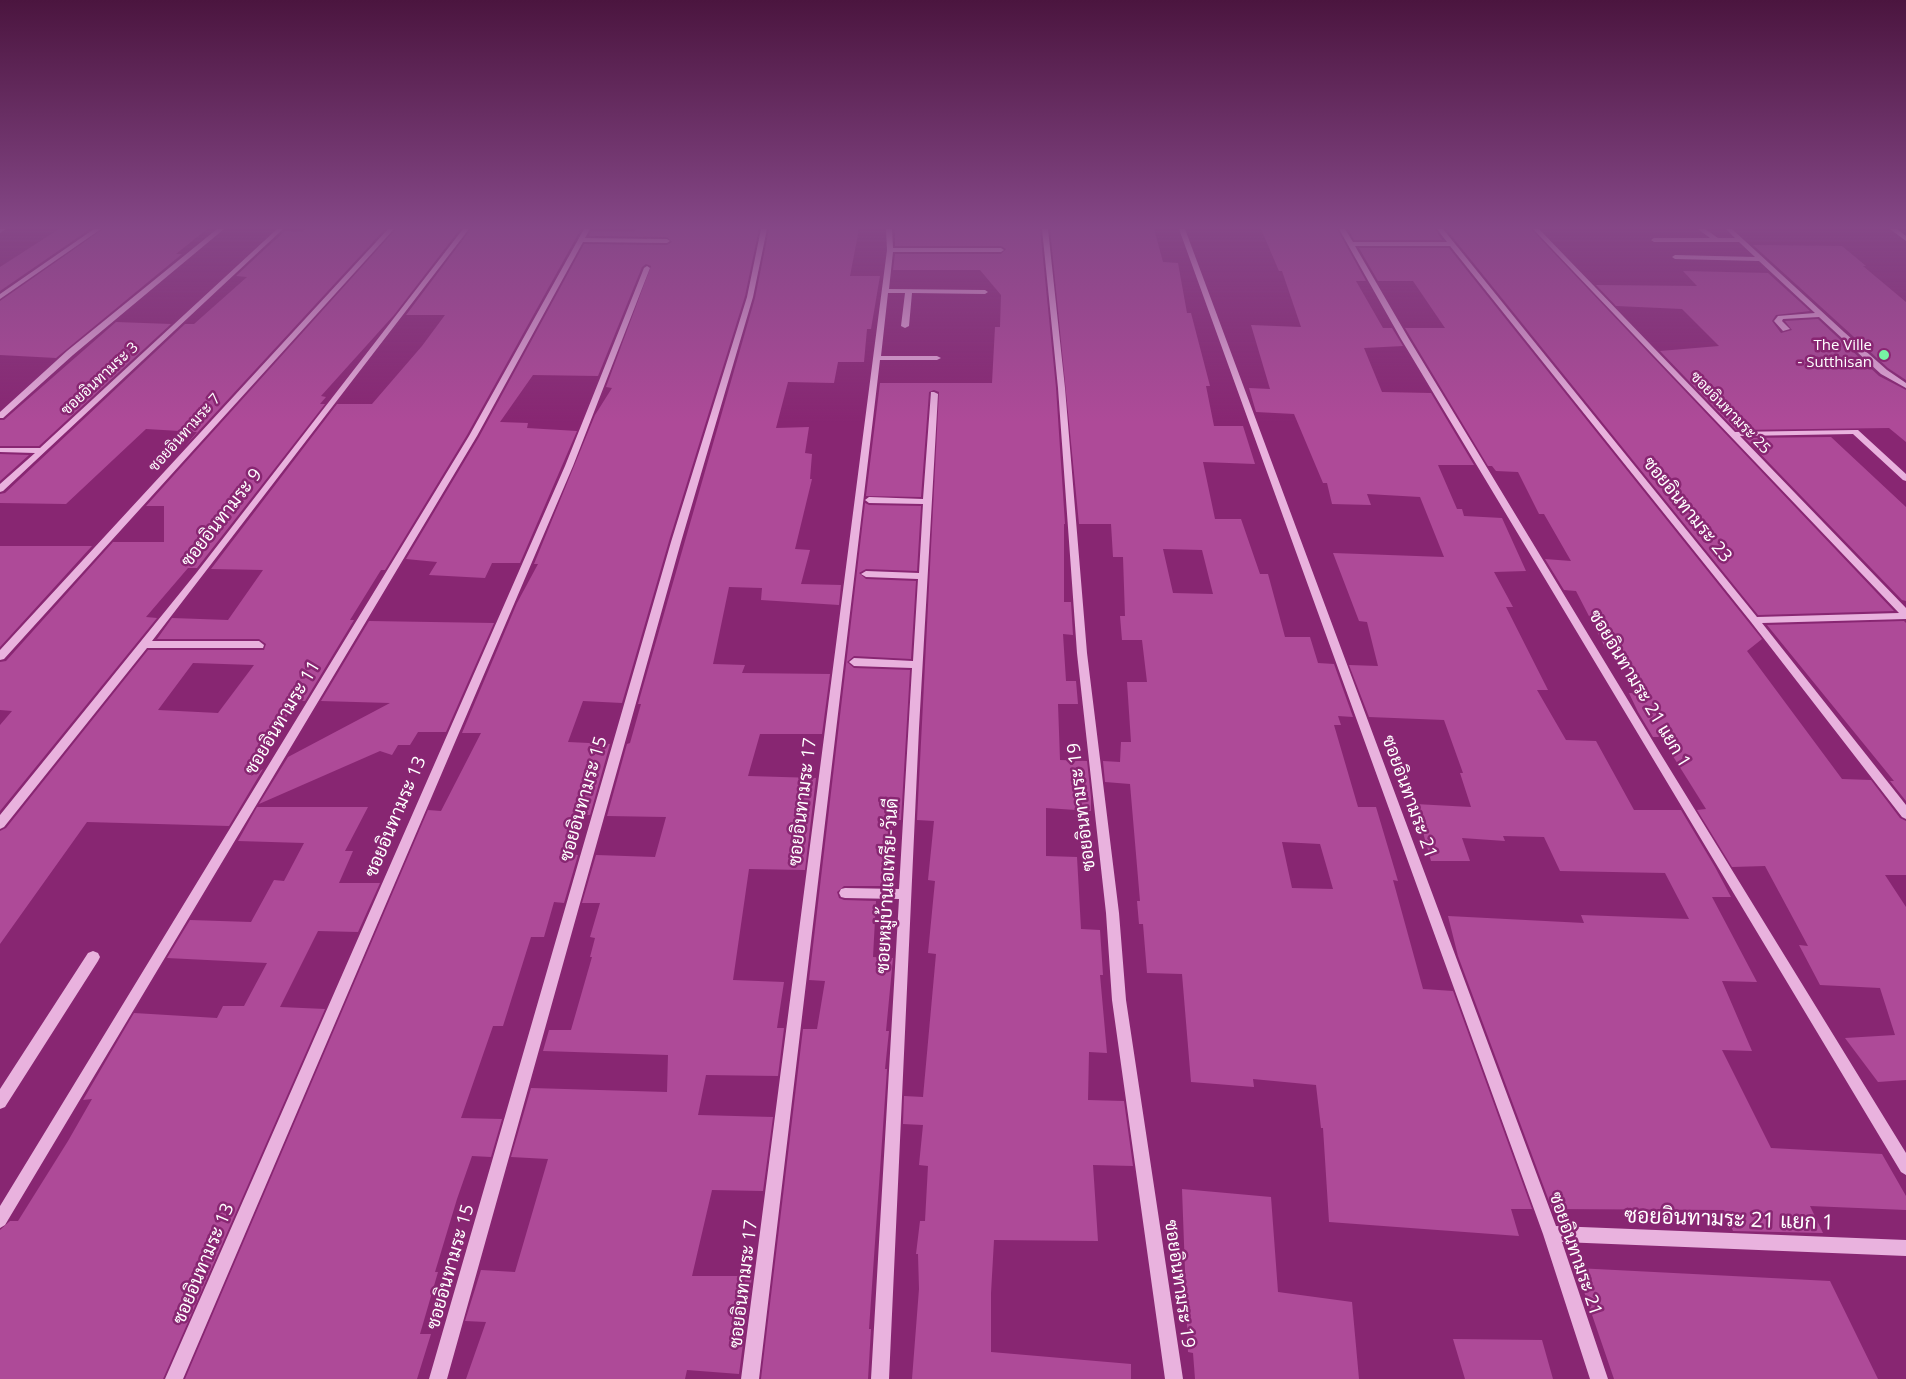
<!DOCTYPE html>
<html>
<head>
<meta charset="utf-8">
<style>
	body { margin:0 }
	canvas { display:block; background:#882672 }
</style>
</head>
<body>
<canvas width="1906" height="1379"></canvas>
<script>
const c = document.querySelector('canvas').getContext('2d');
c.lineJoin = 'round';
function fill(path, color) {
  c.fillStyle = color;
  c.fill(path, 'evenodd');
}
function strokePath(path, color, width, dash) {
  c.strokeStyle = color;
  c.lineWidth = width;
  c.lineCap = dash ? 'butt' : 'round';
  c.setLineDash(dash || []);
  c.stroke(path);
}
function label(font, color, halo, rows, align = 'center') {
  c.font = font + ' "Open Sans",Sarabun,sans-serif';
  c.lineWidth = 5;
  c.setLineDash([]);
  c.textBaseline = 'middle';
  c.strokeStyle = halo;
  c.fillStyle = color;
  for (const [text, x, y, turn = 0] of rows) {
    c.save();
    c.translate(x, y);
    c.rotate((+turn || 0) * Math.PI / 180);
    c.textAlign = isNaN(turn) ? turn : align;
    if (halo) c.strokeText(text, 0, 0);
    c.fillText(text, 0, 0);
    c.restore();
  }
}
const building = new Path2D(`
	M59 229H90L0 291V267Z
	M103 229H207L176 254H182L56 358 0 355V301Z
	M306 229H385L185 446 197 432 146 429 66 504 0 503V494L5 493 185 324H194L247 277 236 276 265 249 285 231 302 232Z
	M396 229H460L394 315 321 396 326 397 320 404H325L197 568H188L146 617 157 618 0 811V725L12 711 0 710V662L6 661 113 542H164V506H146Z
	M471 229H581L467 435 385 570H381L350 620H354L305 701H296L251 776 263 769 229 826 87 822 0 944V831L6 828 148 650H264L266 644 259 639H157L172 618 228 620 263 570 211 569 337 404H372L422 346 445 315H406ZM193 663 254 665 218 713 158 710Z
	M636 229H759L745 296 669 541 622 703 583 701 568 742 610 744 590 815H578L567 854 578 855 564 903 554 902 544 937H531L503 1026H493L461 1118 502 1119 491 1157 472 1156 457 1199 435 1272H438L420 1334H431L417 1379H185L428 810 441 811 481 733H462L517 603 538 564H534L595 415 612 388 606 387 651 266 646 264 642 267 598 376 533 375 500 422 528 423 527 428 577 431 520 563H492L485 578 429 575 437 562 406 559 479 437 584 244 667 245 672 242 667 237 589 236 591 232H635Z
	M769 229H859L850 276H880L871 329H867L864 362H838L834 383 788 382 776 428 809 427 805 453 812 454 810 479H812L795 549 810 550 801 584 841 585 839 605 761 600 762 588 729 587 713 664 745 665 742 673 830 674 822 734H760L748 776 816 778 805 870 749 869 733 980 784 982 777 1028H784L778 1076 706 1075 698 1115 773 1117 763 1191 712 1190 692 1276H752L739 1374 687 1370 685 1379H466L486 1322 465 1321 481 1270 515 1272 548 1159 511 1157 531 1088 667 1092 668 1055 543 1051 549 1030H571L592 957H590L595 938 590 937 600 903H582L596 855 655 857 666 817 607 816 627 744 630 743 641 704H638L755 298Z
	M895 229H1040L1056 388 1065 524H1064V602H1071L1073 635 1063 634 1066 681H1076L1078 704H1058L1060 760 1087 761 1091 797V811L1046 808V856L1077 857 1081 929 1100 930 1103 975H1100L1107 1053 1089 1052 1088 1100 1124 1101 1133 1166 1093 1165 1098 1241 994 1240 991 1293V1352L1131 1364V1379H912L919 1289 918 1254H916L920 1221H925L928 1166 919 1165 923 1125 903 1124 904 1096 923 1097 936 954 928 953 935 881 928 880 934 821 917 820 939 392 934 390 929 392 921 497 866 496 880 383H992L995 327H1000L1001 295 980 270H893L895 254H1001L1006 249 1001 246H895Z
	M1050 229H1154L1163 262 1178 263 1187 313H1191L1210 386H1206L1214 426H1243L1255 464 1203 462 1215 519H1241L1260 574H1268L1285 637H1310L1318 663 1334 664 1353 717 1338 716 1341 725H1334L1358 807H1376L1398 881 1393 880 1423 989 1453 991 1532 1209H1511L1519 1236 1329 1222 1323 1128H1321L1316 1085 1253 1079 1254 1087 1191 1082 1182 974 1147 973 1143 924H1139L1137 901H1140L1130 784 1105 782 1103 761 1120 762 1121 742H1131L1127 682H1147L1142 640H1122L1120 616H1125L1123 557H1113L1111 524H1079ZM1163 549 1202 550 1213 594 1173 593ZM1282 842 1320 844 1333 889 1292 888Z
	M1261 229H1337L1366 281H1356L1383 328H1392L1403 346 1364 348 1382 392 1431 393 1474 465H1438L1457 509H1462L1464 516 1502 518 1526 571 1494 572 1513 607H1506L1548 690H1537L1566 740 1596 741 1634 810H1681L1715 867 1731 897H1712L1757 982 1722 981 1752 1051 1722 1050 1771 1148 1882 1154 1906 1196V1210L1810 1206 1823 1233 1733 1231 1724 1210 1552 1209 1458 956 1448 916 1584 923 1581 915 1689 919 1665 873 1560 871 1544 837 1503 836 1505 841 1462 838 1470 861H1431L1415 804 1471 807 1460 773H1463L1444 720 1369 717 1349 665 1378 666 1367 622 1359 621 1333 553 1444 557 1420 497 1367 494 1371 505 1332 504 1327 483H1323L1294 414 1256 412 1249 388 1270 389 1251 325 1301 327 1282 271H1279Z
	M1348 229H1435L1442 240H1354Z
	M1446 229H1531L1894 611 1758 615Z
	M1753 245 1842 246 1866 266H1863L1906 302V380L1888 368Z
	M1359 248H1449L1762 639 1747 651 1842 779 1871 780 1900 818 1906 821V875H1885L1906 907V1080L1878 1082 1845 1038 1895 1035 1880 988 1820 985 1799 945 1808 946 1765 866 1732 867 1697 810 1706 809 1661 737H1653L1638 712 1629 693 1647 694 1621 647H1605L1576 591 1564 590 1545 559 1571 561 1544 514H1539L1518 472 1496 471 1492 466H1488L1405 328H1445L1413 281H1378Z
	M1683 271 1768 273 1810 311 1776 315 1772 321 1781 333 1792 330 1785 321 1818 319 1879 376 1906 390V442L1889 428 1736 430 1660 351 1719 346 1682 309 1616 306 1596 285 1697 286Z
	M116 322 171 324 39 446H0V420H4Z
	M1831 437 1906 507V601L1902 600 1745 438Z
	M0 454 29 455 0 481Z
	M865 503 869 505 921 506 917 571 866 569 859 573 866 579 916 581 911 659 854 656 847 662 854 668 910 670 901 820H894L888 886H844L837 892 839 898 844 900 876 901 873 957 893 958 886 1031H889L885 1069H887L869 1329H871L868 1379H761L803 1029H817L825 981 809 980Z
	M0 546H92L0 647Z
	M369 621 494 623 446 732H418L410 745H398L392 755 380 751 259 804 288 757 390 703 321 701Z
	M1904 621 1906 623V801L1890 781H1894L1767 625Z
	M257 807H368L345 851H353L339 883H380L358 932 318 931 280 1007 325 1009 163 1379H0V1230L10 1221H18L68 1141 92 1099 83 1100 134 1013 217 1018 223 1006H244L267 963 167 958 190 920 251 922 274 880 284 881 304 843 238 841Z
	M1182 1189 1271 1197 1278 1292 1352 1302 1359 1379H1195L1193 1353 1188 1352Z
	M1576 1268 1830 1281 1878 1379H1614Z
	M1453 1339 1542 1340 1553 1379H1465Z`);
const minor = new Path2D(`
	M0 229H6L0 233Z
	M94 229H101L0 299V294Z
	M217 229H224L73 355 3 418H0V412L67 351Z
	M277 229H283L3 491 0 492V484L35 453 0 452V448H40Z
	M388 229H394L4 659 0 660V650Z
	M463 229H469L152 641H259L264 645 263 648H147L4 827 0 829V815L197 572Z
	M584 229H590L585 238 667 239 670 241 667 243 583 242 477 436 5 1225 0 1228V1206L469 436Z
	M761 229H767L753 297 681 542 447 1379H429L671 542 747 297Z
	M886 229H892L893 248H1001L1004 250 1001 252H893L889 289 985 290 988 292 985 294 912 293 909 326 905 328 901 326 905 293H888L881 356H937L941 358 937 360H880L759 1379H741L887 250Z
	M1042 229H1048L1065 388 1087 653 1119 913 1126 1000 1183 1379H1165L1112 1000 1106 913 1077 653 1058 388Z
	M1179 229H1185L1556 1226 1906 1240V1256L1562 1242 1608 1379H1590L1543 1234Z
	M1339 229H1345L1353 242H1447L1437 229H1443L1757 617 1899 613 1533 229H1539L1735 432 1855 430H1858L1906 474V481L1903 480 1853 434 1740 436 1906 608V619L1762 623 1906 805V819L1902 817 1751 622 1450 246H1355L1409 339 1660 753 1906 1153V1175L1901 1172 1401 339Z
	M1698 229H1705L1718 238H1735L1726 229H1732L1844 332 1887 370 1906 383V388L1881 374 1819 317 1783 319 1782 321 1790 329 1783 331 1774 321 1778 316 1815 313 1759 261 1675 259 1672 257 1675 255 1755 257 1739 242H1654L1651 240 1654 238H1710Z
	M1890 229H1897L1906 236V241Z
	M647 266 650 268 573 466 183 1379H165L565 466 644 268Z
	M931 392H934L938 394 919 728 889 1379H871L899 899 845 898 841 897 839 893 841 889 845 888 899 889 912 668 854 666 849 662 854 658 913 661 918 579 866 577 861 574 866 571 919 573 923 504 869 503 865 500 869 497 923 499Z
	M93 951 98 953 100 957 98 961 5 1107 0 1109V1089L88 953Z`);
const markers = [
	[1884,355,6,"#77f2a4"]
];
const farPoinames = [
	["The Ville",1872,346],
	["- Sutthisan",1872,363]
];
const farStreetnames = [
	["ซอยอินทามระ 3",100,379,-43],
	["ซอยอินทามระ 25",1730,413,46],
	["ซอยอินทามระ 7",185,433,-48]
];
const streetNames = [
	["ซอยอินทามระ 23",1687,510,51],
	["ซอยอินทามระ 9",222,518,-52],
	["ซอยอินทามระ 21 แยก 1",1639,689,59],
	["ซอยอินทามระ 11",283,718,-59],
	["ซอยอินทามระ 21",1409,797,70],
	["ซอยอินทามระ 15",584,799,-74],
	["ซอยอินทามระ 17",803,802,-83],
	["ซอยอินทามระ 19",1082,807,-97],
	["ซอยอินทามระ 13",396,817,-67],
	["ซอยหมู่บ้านเอเทรีย-วันดี",888,886,-87],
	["ซอยอินทามระ 21",1575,1254,71],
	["ซอยอินทามระ 13",204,1264,-67],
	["ซอยอินทามระ 15",451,1267,-74],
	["ซอยอินทามระ 17",744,1284,-83],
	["ซอยอินทามระ 19",1179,1284,82]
];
const nearStreetnames = [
	["ซอยอินทามระ 21 แยก 1",1729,1220,2]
];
fill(building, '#ae4a98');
fill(minor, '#e9b2de');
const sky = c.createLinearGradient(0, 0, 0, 422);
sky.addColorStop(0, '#4b153f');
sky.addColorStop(0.54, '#854787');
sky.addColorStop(1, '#85478700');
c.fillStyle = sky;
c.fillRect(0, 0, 1906, 422);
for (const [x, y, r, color] of markers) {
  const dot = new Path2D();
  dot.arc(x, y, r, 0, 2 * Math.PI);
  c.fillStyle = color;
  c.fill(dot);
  strokePath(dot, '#882672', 2);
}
label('15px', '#fff', '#882672', farPoinames, 'right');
label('15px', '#fff', '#882672', farStreetnames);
label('18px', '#fff', '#882672', streetNames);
label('21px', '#fff', '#882672', nearStreetnames);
</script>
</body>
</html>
